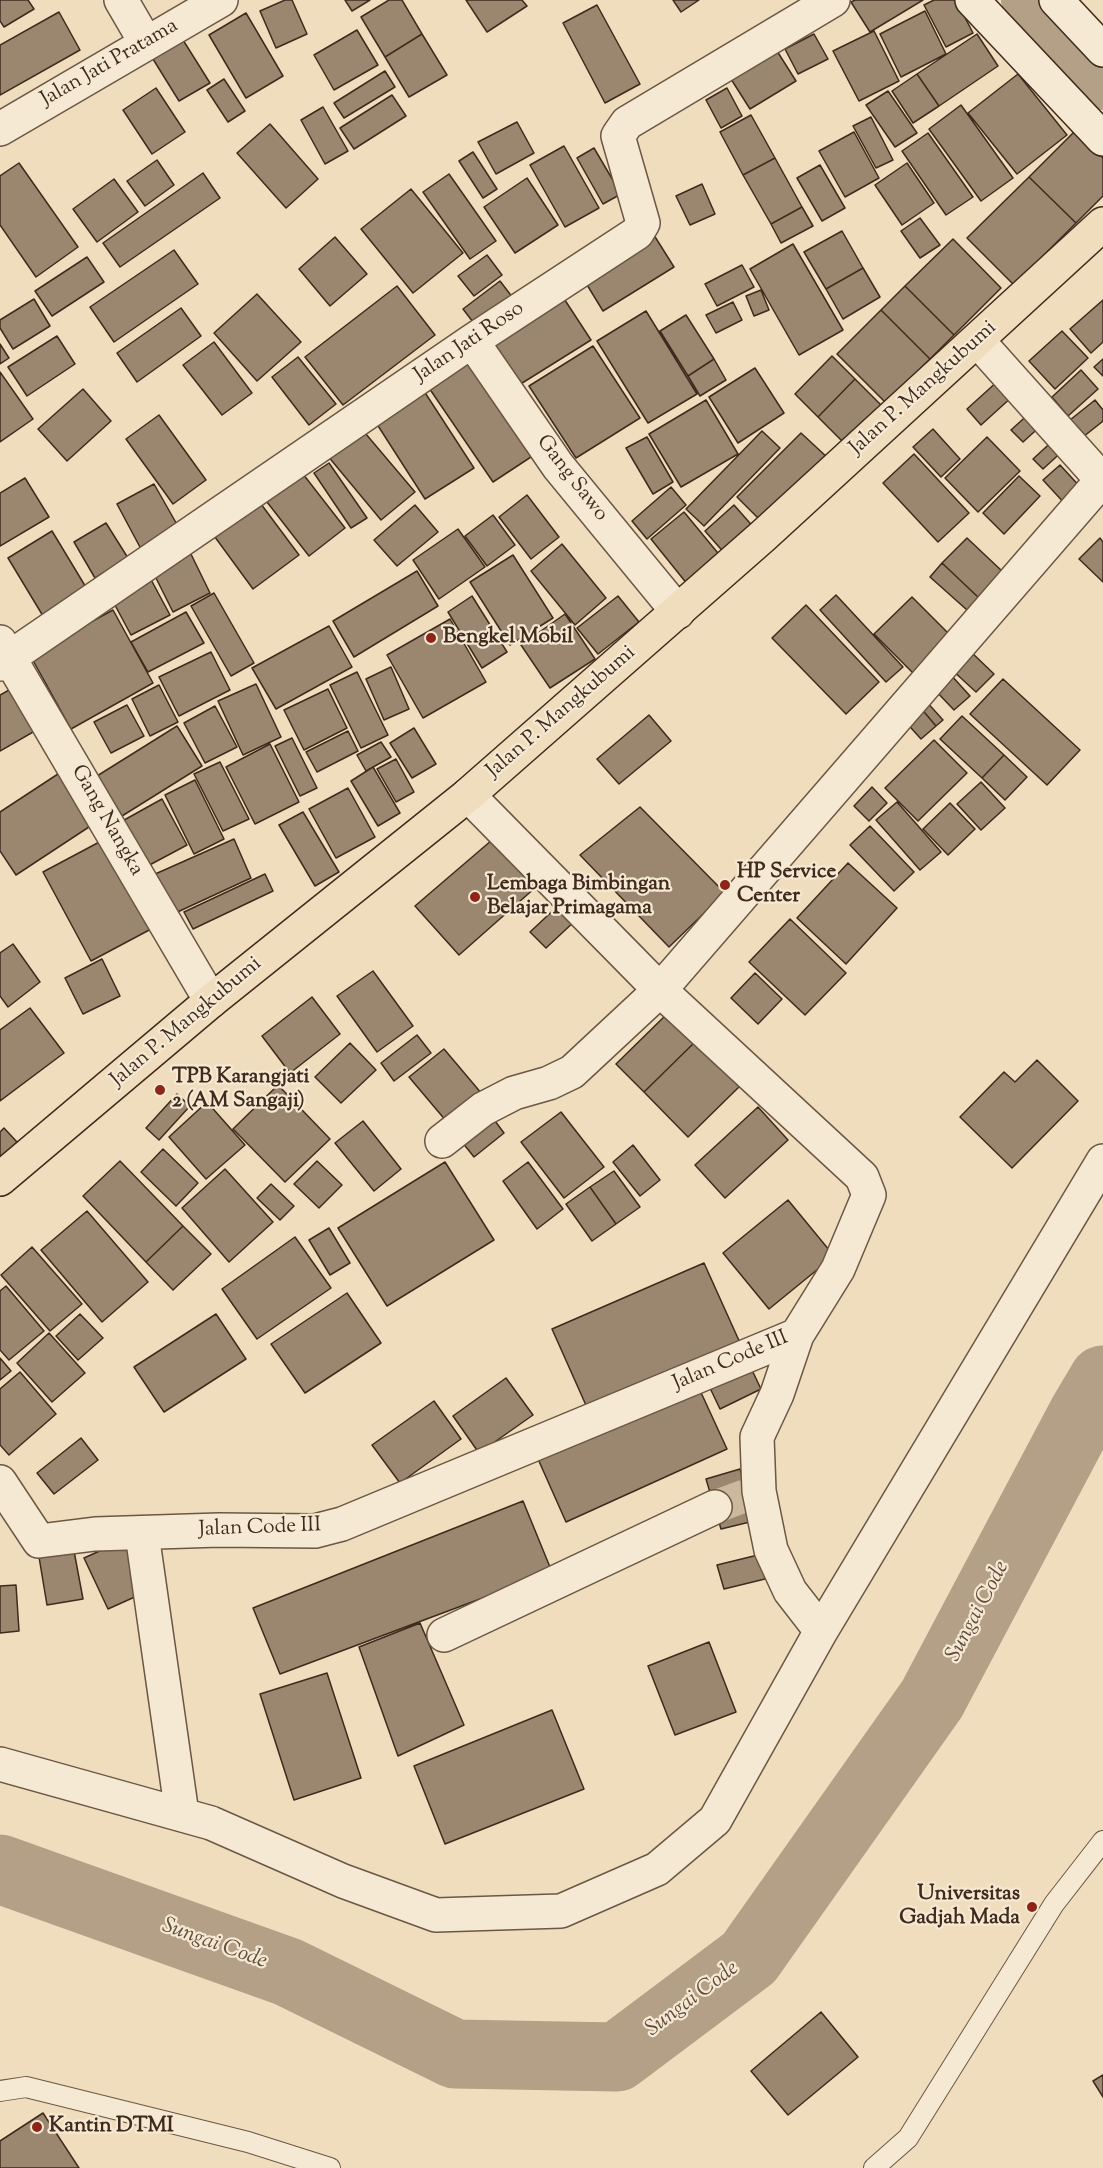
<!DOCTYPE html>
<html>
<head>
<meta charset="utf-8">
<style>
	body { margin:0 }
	canvas { display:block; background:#efddbd }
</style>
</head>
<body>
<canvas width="1103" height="2168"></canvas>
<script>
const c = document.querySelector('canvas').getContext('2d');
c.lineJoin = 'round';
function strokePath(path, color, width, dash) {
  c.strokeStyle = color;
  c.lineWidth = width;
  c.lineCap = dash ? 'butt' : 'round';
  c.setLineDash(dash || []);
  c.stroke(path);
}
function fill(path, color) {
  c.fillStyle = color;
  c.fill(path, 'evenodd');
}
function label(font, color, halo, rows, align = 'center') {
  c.font = font + ' "Sorts Mill Goudy",serif';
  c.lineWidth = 4.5;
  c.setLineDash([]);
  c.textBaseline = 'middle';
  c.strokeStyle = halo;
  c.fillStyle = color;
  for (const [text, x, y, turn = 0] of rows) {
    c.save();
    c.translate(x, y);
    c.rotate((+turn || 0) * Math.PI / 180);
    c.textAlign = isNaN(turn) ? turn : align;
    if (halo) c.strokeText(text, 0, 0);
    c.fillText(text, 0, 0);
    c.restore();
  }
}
const canal = new Path2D(`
	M1021 0 1103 90`);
const river = new Path2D(`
	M0 1869 288 1972 455 2054 617 2057 749 1958 932 1699 1084 1412 1103 1380`);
const building = new Path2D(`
	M0 0H28L34 9 4 27 0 21Z
	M285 0H292L307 34 276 48 260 11Z
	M345 0H370L352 11Z
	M389 0H402L422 34 385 57 361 17Z
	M466 0H522L527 6 487 32Z
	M673 0H699L681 12Z
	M855 0H923L870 32 851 2Z
	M934 0H956L973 33 946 47 924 5Z
	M597 5 640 84 605 103 563 23Z
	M925 11 946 54 901 77 880 34Z
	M59 12 80 50 0 95V45Z
	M246 13 283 76 246 98 209 35Z
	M357 30 378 65 334 90 314 55Z
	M874 31 899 81 859 101 833 51Z
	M422 34 447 75 409 97 385 57Z
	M814 34 828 59 798 74 785 49Z
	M977 34 998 66 939 106 917 74Z
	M183 40 210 83 179 101 153 59Z
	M777 51 796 81 750 109 731 79Z
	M385 71 395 87 344 118 334 103Z
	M917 74 939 106 913 123 892 91Z
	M1018 74 1067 135 1017 174 968 113Z
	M224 79 245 111 228 122 207 90Z
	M156 88 185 132 152 154 123 110Z
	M727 88 742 116 721 128 706 100Z
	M888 91 917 133 895 147 866 105Z
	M392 95 406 116 354 149 340 128Z
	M961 105 1013 178 981 201 929 129Z
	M323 107 348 151 325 164 301 120Z
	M751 115 775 158 743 175 720 132Z
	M871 117 893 160 876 168 853 126Z
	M517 122 534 153 496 174 478 142Z
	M270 124 318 179 286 208 237 153Z
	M1076 130 1103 158V196L1076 223 1029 177Z
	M854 132 879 178 845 197 819 151Z
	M928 133 973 197 946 215 902 151Z
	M564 146 599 208 565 227 530 165Z
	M594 148 621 194 603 204 577 158Z
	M473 152 497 189 483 198 459 161Z
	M775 158 802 207 771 224 743 175Z
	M157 160 174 185 145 206 127 181Z
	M19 163 78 247 36 277 0 225V176Z
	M907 163 934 203 902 225 875 185Z
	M820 165 845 208 822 221 797 178Z
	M203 173 220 198 120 267 103 243Z
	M449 174 496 241 470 259 423 192Z
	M1029 177 1076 223 1014 285 967 238Z
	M527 178 558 225 515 253 484 207Z
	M114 179 138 212 97 242 73 209Z
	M702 184 715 214 690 225 676 196Z
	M411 189 463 253 413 293 361 229Z
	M802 207 813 226 781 243 771 224Z
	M920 218 940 245 920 258 901 231Z
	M842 231 863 268 826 289 804 252Z
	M652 232 674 267 603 311 581 275Z
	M335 237 367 274 330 306 299 269Z
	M953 239 1001 288 954 335 905 286Z
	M793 244 843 330 799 355 750 269Z
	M174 250 198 284 114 342 90 307Z
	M487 255 502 275 474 296 458 276Z
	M87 257 104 282 52 316 35 291Z
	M742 265 754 287 717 306 705 284Z
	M863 268 880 297 843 319 826 289Z
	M500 281 513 298 476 326 463 309Z
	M397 286 435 335 343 405 305 357Z
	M905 286 954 335 930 359 881 310Z
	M761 290 769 310 754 316 746 296Z
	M559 291 591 340 511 390 479 341Z
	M257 294 301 342 257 381 214 333Z
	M34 299 50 326 13 349 0 328V320Z
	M1103 300V342L1091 353 1070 329Z
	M733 302 742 320 716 333 706 315Z
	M181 308 201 336 137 382 117 353Z
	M881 310 930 359 886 403 837 354Z
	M646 311 697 394 648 423 597 341Z
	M686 315 714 359 688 376 660 331Z
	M1062 331 1088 358 1055 389 1029 361Z
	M57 336 75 364 27 396 8 367Z
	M214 342 252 393 222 415 183 365Z
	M0 344 9 358 0 364Z
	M593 346 640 418 576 458 529 386Z
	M472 356 537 453 493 482 427 385Z
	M832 356 855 379 818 417 795 394Z
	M298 357 336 404 309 425 272 377Z
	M714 359 726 380 700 396 688 376Z
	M1103 359V376L1094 367Z
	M755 368 784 413 738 443 709 397Z
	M1081 370 1098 389 1068 416 1052 397Z
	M0 372 33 419 0 442Z
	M855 379 881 405 844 443 818 417Z
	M999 380 1013 396 981 425 967 409Z
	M422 388 474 468 425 499 373 418Z
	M83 389 111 421 67 461 38 429Z
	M706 400 738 454 681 487 649 434Z
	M1095 400 1103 410V421L1083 437 1070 420Z
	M1033 410 1044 423 1023 442 1011 430Z
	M159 415 206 480 173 504 126 439Z
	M360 427 415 492 381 520 327 455Z
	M933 429 960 459 941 477 913 447Z
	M762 431 780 448 704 526 686 509Z
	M801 433 829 459 764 524 737 497Z
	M1058 436 1067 447 1043 469 1033 459Z
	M647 437 673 482 653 494 626 448Z
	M987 437 1020 471 978 512 945 478Z
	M914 454 969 513 938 542 883 483Z
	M329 463 367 518 351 528 314 473Z
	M1060 465 1084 491 1067 506 1043 480Z
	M303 474 345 528 309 556 267 502Z
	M1019 476 1040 496 1004 534 983 513Z
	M25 478 49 517 0 546V493Z
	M154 484 179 528 141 549 117 504Z
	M671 487 686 505 647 539 632 521Z
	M527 495 559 537 531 559 499 517Z
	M258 500 299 555 253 589 212 533Z
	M415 505 438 532 397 566 374 540Z
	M734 505 756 530 727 556 705 531Z
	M684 512 722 558 688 585 651 539Z
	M493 515 515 545 487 566 465 536Z
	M106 523 128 558 95 578 74 542Z
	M458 529 485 567 439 599 413 560Z
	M52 531 87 589 43 616 8 558Z
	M967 538 1003 572 979 598 942 563Z
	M1100 538 1103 542V582L1079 559Z
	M562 544 606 598 575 625 531 571Z
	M188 548 210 593 173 612 150 566Z
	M513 555 553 618 510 645 470 582Z
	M942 563 979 598 967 610 930 577Z
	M417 571 438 606 354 657 333 621Z
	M148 574 170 615 131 635 109 594Z
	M214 593 254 663 231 676 191 606Z
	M836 595 903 667 886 682 820 610Z
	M472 596 507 652 482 668 448 612Z
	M618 596 639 622 598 654 577 628Z
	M912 597 956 641 919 679 874 634Z
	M806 605 879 682 846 714 772 638Z
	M113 610 153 683 71 729 30 655Z
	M186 612 204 643 148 672 131 642Z
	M565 614 595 659 550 688 521 645Z
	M450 619 486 682 423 718 387 655Z
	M329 626 352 667 276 709 252 668Z
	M969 650 994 674 976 692 951 669Z
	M211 652 230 690 179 716 159 677Z
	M391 667 409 709 384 720 366 679Z
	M357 672 388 735 361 748 330 685Z
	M950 674 970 696 954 710 934 689Z
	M1003 679 1080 750 1047 785 970 714Z
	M256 684 281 737 243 755 218 701Z
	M159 685 178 722 150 736 132 699Z
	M16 686 40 728 0 751V695Z
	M328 689 347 728 304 750 284 710Z
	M925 700 943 720 936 726 919 706Z
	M127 705 144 736 111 753 94 722Z
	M215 706 237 747 205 763 184 723Z
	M919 706 936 726 921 739 903 719Z
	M649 715 671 741 619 784 597 759Z
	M962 716 1004 755 982 778 940 739Z
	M177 726 202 766 122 816 97 776Z
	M414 728 436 764 412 778 390 743Z
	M348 731 358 751 317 772 306 752Z
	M292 738 317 788 300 796 275 746Z
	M934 740 967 773 918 821 885 788Z
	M381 742 391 757 366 771 357 755Z
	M270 744 299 802 255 824 226 767Z
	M1004 755 1027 777 1005 800 982 778Z
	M396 759 414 792 396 802 377 769Z
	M220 762 249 819 223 831 194 774Z
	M373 767 400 813 378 826 351 781Z
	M61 772 95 823 16 875 0 851V812Z
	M195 780 224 839 194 854 165 795Z
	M981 782 1005 808 981 830 957 804Z
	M872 787 887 803 869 821 854 806Z
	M348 788 375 837 336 858 309 809Z
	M162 799 187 845 142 869 117 824Z
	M897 802 941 852 920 870 876 820Z
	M950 803 975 829 948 855 923 829Z
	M640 807 725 893 669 947 580 855Z
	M303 812 339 872 315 886 279 825Z
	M870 826 914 872 894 891 850 845Z
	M105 839 153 928 91 961 43 872Z
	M234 839 251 878 171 915 153 875Z
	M492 840 536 887 459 955 415 906Z
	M848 863 897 908 846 964 797 918Z
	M265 874 273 891 193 929 184 912Z
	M561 903 577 919 546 948 530 932Z
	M790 919 846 973 805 1015 749 962Z
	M13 944 40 982 8 1007 0 996V953Z
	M102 959 120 996 83 1014 65 978Z
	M373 971 413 1026 377 1052 337 996Z
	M755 973 782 999 758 1024 731 998Z
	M312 997 340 1034 290 1073 262 1036Z
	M30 1008 64 1053 0 1101V1030Z
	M669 1012 697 1040 644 1092 616 1064Z
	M417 1035 431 1053 394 1081 381 1063Z
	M697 1040 741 1085 688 1137 644 1092Z
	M350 1043 376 1070 341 1103 315 1077Z
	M444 1049 482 1094 447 1122 409 1077Z
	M1037 1060 1078 1101 1012 1168 960 1117 1004 1072 1015 1082Z
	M278 1085 330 1139 285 1182 233 1129Z
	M177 1094 190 1106 159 1140 146 1128Z
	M207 1102 245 1145 206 1179 169 1137Z
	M758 1107 788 1140 725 1198 695 1165Z
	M561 1112 604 1167 564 1198 521 1142Z
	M489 1113 504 1133 474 1157 458 1137Z
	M363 1121 401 1169 374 1191 335 1143Z
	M4 1128 17 1142 0 1159V1132Z
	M633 1145 660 1180 640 1196 613 1162Z
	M163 1149 198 1183 176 1206 141 1172Z
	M120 1161 183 1226 146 1262 83 1196Z
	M317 1161 342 1185 319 1208 294 1184Z
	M445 1162 494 1240 387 1306 338 1228Z
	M528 1162 563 1209 537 1229 503 1181Z
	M225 1169 273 1222 229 1262 182 1208Z
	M614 1171 640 1207 616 1224 590 1187Z
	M271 1184 294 1206 280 1220 257 1198Z
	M590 1187 616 1224 592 1241 566 1204Z
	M788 1200 834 1256 769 1309 723 1253Z
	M87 1211 148 1282 102 1322 41 1250Z
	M183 1226 211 1254 173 1290 146 1262Z
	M329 1228 350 1263 330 1275 309 1240Z
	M295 1237 331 1288 257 1339 222 1289Z
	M32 1247 82 1304 50 1331 1 1275Z
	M704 1263 741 1345 589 1412 552 1329Z
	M6 1286 44 1331 9 1360 0 1350V1291Z
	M347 1293 381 1343 305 1393 271 1344Z
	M80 1314 103 1338 78 1360 56 1336Z
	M216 1314 246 1359 164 1412 134 1367Z
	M49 1333 85 1373 52 1402 17 1363Z
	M0 1358 11 1371 0 1380Z
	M751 1368 761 1389 720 1409 710 1388Z
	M20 1372 56 1414 9 1455 0 1445V1389Z
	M506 1378 533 1415 479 1453 453 1416Z
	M698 1386 727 1449 566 1522 538 1459Z
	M434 1401 461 1439 400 1483 372 1445Z
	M81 1438 98 1460 54 1494 37 1473Z
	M740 1469 754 1521 721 1529 706 1479Z
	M523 1501 552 1572 280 1674 253 1608Z
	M124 1540 148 1591 108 1609 84 1558Z
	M74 1551 83 1599 47 1605 39 1557Z
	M762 1554 769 1578 724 1589 717 1565Z
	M16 1585 19 1631 0 1633V1586Z
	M420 1623 464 1725 398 1756 359 1647Z
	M709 1642 736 1712 675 1735 648 1666Z
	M327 1673 361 1778 294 1800 260 1694Z
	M552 1710 584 1789 445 1844 414 1766Z
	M821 2012 858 2057 788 2115 751 2071Z
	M1103 2075V2097L1093 2081Z
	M43 2113 79 2168H0V2141Z`);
const minorTunnel = new Path2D(`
	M715 1507 747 1495`);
const service = new Path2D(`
	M0 2091 26 2087 248 2142 330 2168
	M874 2168 908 2138 1054 1904 1103 1841`);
const minor = new Path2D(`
	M121 0 146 43
	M0 129 221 0
	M977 340 1103 481
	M472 341 558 466 678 612
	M0 642 211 1001
	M0 664 472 341 637 233 643 223 618 136 627 123 833 0
	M442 1141 483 1109 514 1093 549 1083 572 1072 660 990 1102 480
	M0 1482 39 1541 95 1534 219 1530 315 1531 342 1524 797 1335 838 1269 869 1195 862 1177 660 990 468 795
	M142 1534 182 1814
	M821 1631 1103 1161
	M444 1635 715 1507
	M0 1764 211 1823 343 1881 436 1915 561 1911 657 1869 715 1820 821 1631 790 1591 771 1550 759 1491 757 1437 777 1394 797 1335`);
const secondary = new Path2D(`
	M972 0 1103 139
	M1056 0 1103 50`);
const primary = new Path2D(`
	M0 1179 211 1001 468 795 763 536 1103 224`);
const markers = [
	[431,638,6,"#8f2418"],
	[725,885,6,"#8f2418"],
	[475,897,6,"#8f2418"],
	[160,1090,6,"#8f2418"],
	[1032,1907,6,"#8f2418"],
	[37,2127,6,"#8f2418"]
];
const streetNames = [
	["Jalan Jati Pratama",110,64,-30],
	["Jalan Jati Roso",470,343,-34],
	["Jalan P. Mangkubumi",924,389,-42],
	["Gang Sawo",571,479,52],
	["Jalan P. Mangkubumi",562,713,-41],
	["Gang Nangka",106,821,60],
	["Jalan P. Mangkubumi",187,1023,-40],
	["Jalan Code III",731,1362,-23],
	["Jalan Code III",260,1529,-2]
];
const poiNames = [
	["Bengkel Mobil",443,638],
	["HP Service",737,873],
	["Center",737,897],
	["Lembaga Bimbingan",487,885],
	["Belajar Primagama",487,909],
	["TPB Karangjati",172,1078],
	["2 (AM Sangaji)",172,1102],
	["Universitas",1020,1895,"right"],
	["Gadjah Mada",1020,1919,"right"],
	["Kantin DTMI",49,2127]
];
const waterNames = [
	["Sungai Code",979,1612,-62],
	["Sungai Code",214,1945,20],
	["Sungai Code",693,2000,-37]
];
strokePath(canal, '#b3a086', 40);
strokePath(river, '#b3a086', 69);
fill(building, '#9b8770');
strokePath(building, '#3f2a1c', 1.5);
strokePath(minorTunnel, '#ccb99d', 33, [33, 16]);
strokePath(service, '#6b5744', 22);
strokePath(minor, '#6b5744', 36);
strokePath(secondary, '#3f2a1c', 36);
strokePath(primary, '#3f2a1c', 36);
strokePath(service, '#f5e9d4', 20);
strokePath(minor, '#f5e9d4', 33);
strokePath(secondary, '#f5e9d4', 33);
strokePath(primary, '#efddbd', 33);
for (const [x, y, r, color] of markers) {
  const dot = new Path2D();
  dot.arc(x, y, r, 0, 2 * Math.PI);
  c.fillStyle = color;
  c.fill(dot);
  strokePath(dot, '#f5e9d4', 2);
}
label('21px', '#3f2a1c', '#f5e9d4', streetNames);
label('bold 21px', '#3f2a1c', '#f5e9d4', poiNames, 'left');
label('italic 22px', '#624d3c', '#f5e9d4', waterNames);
</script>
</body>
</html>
